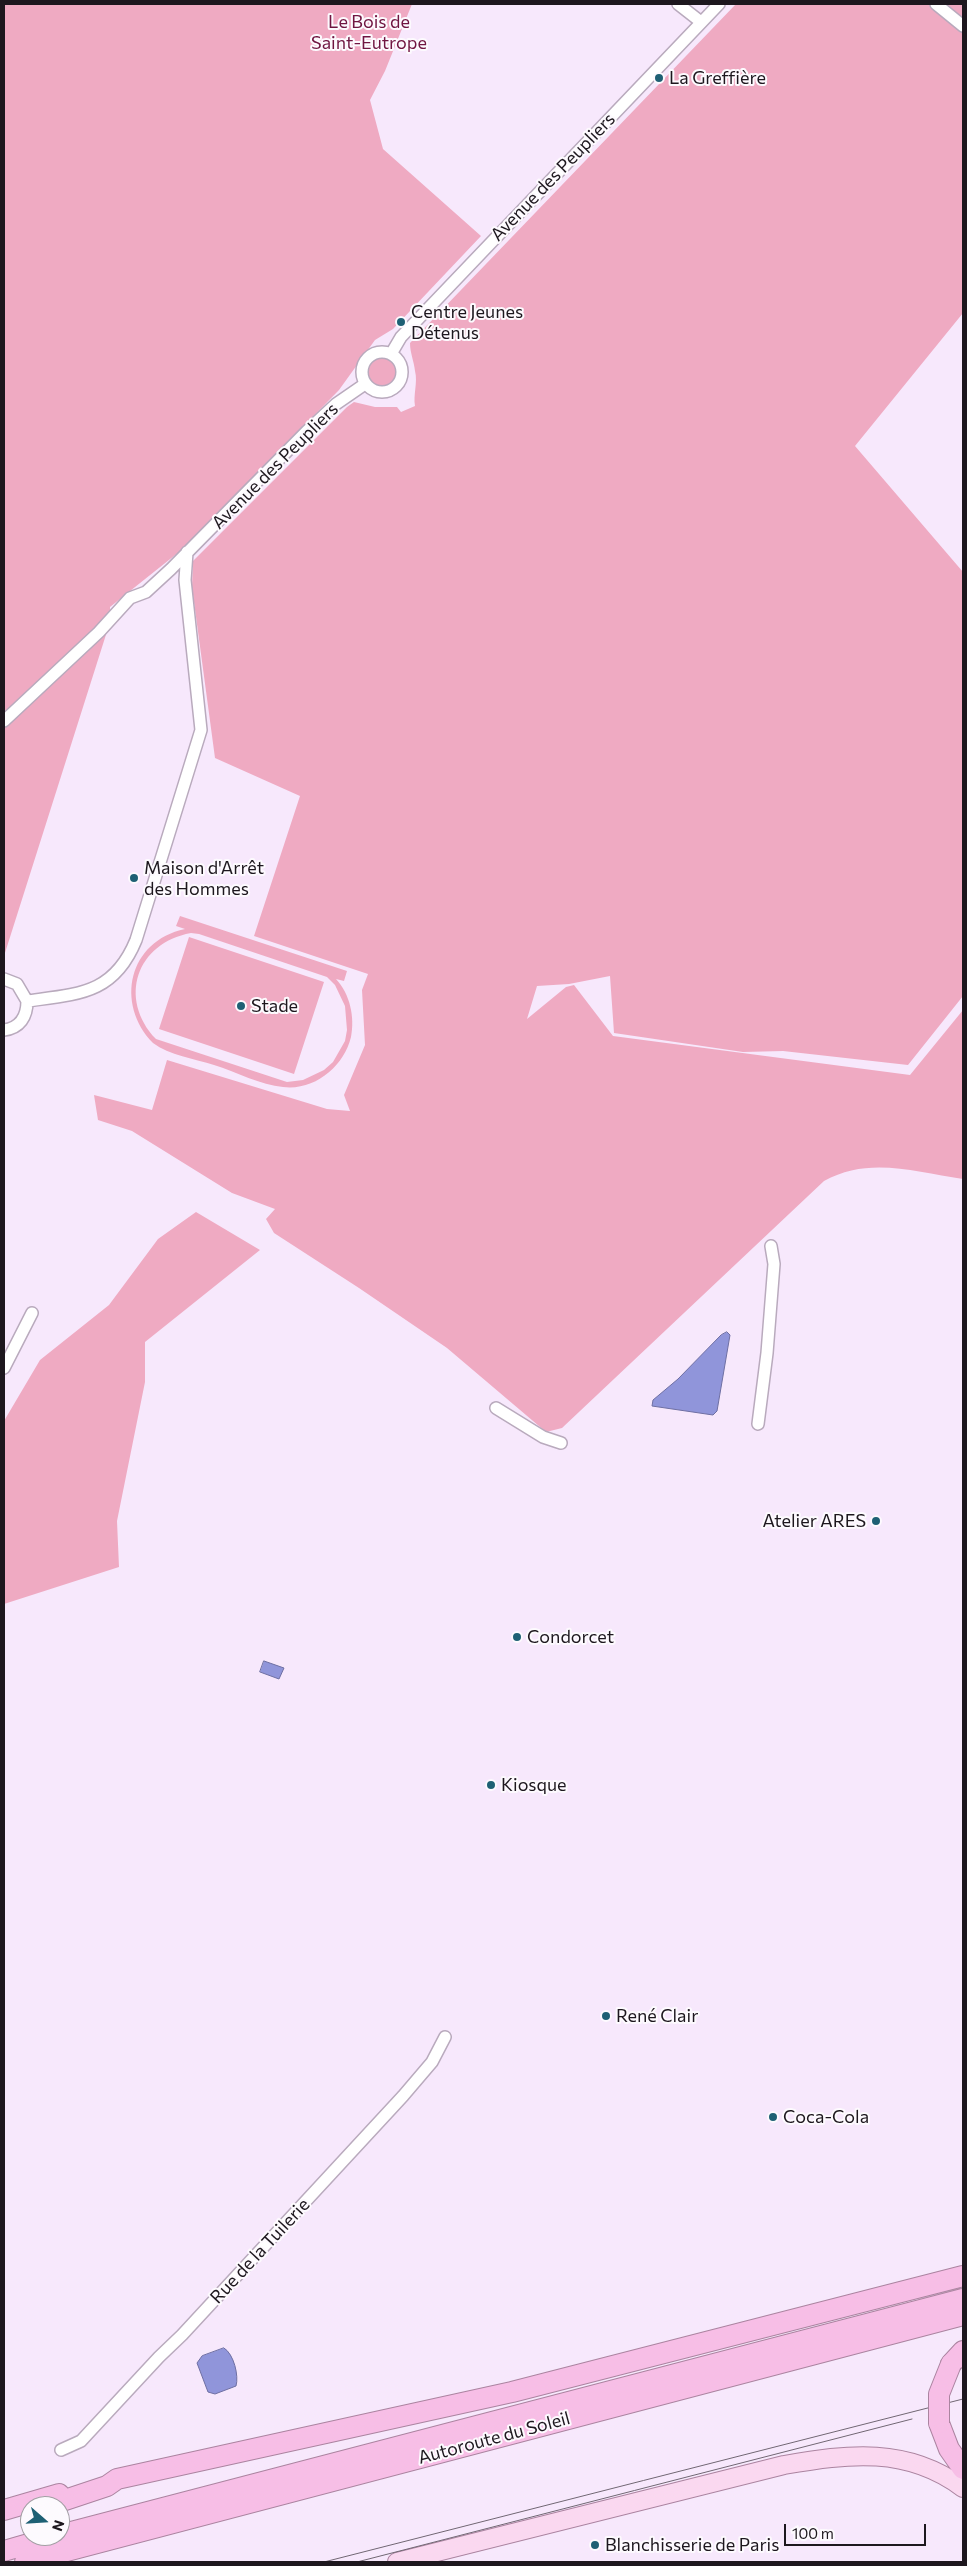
<!DOCTYPE html>
<html>
<head>
<meta charset="utf-8">
<style>
	body { margin:0 }
	#map { position:relative; width:967px; height:2566px; overflow:hidden; background:#f7e8fc; font-family:Commissioner,sans-serif }
	canvas { display:block }
	.frame { position:absolute; inset:0; border:5px solid #1d171e; pointer-events:none }
	.north { position:absolute; left:20px; top:2496px; width:50px; height:50px; box-sizing:border-box; background:#fdfafe; border:1px solid #a39fa4; border-radius:50%; rotate:109deg; font-size:14px; font-weight:700; line-height:20px; text-align:center; color:#1d171e }
	.north::after { content:''; display:block; margin:auto; width:18px; height:22px; background:#1e6074; clip-path:polygon(50% 0,100% 100%,50% 72%,0 100%) }
	.scale { position:absolute; left:784px; top:2524px; width:142px; height:22px; box-sizing:border-box; border:2px solid #1d171e; border-top:0; padding-left:6px; font-size:15px; line-height:18px; white-space:nowrap; color:#1d171e; -webkit-text-stroke:4px #fdfafe; paint-order:stroke }
</style>
</head>
<body>
<div id="map">
<canvas width="967" height="2566"></canvas>
<div class="frame"></div>
<div class="north">N</div>
<div class="scale">100 m</div>
</div>
<script>
const c = document.querySelector('canvas').getContext('2d');
c.lineJoin = 'round';
function fill(path, color) {
  c.fillStyle = color;
  c.fill(path, 'evenodd');
}
function strokePath(path, color, width, dash) {
  c.strokeStyle = color;
  c.lineWidth = width;
  c.lineCap = dash ? 'butt' : 'round';
  c.setLineDash(dash || []);
  c.stroke(path);
}
function label(font, color, halo, rows, align = 'center') {
  c.font = font + ' Commissioner,sans-serif';
  c.lineWidth = 4;
  c.setLineDash([]);
  c.textBaseline = 'middle';
  c.strokeStyle = halo;
  c.fillStyle = color;
  for (const [text, x, y, turn = 0] of rows) {
    c.save();
    c.translate(x, y);
    c.rotate((+turn || 0) * Math.PI / 180);
    c.textAlign = isNaN(turn) ? turn : align;
    if (halo) c.strokeText(text, 0, 0);
    c.fillText(text, 0, 0);
    c.restore();
  }
}
const green = new Path2D(`
	M4 4H412L385 71 370 100 383 149 481 236 393 329 375 340 339 390 189 544 110 607V622L4 956Z
	M736 4H963V313L855 446 963 572V996L908 1065 783 1051 743 1052 614 1033 610 976 569 984 537 986 527 1019 566 987 574 985 613 1036 910 1075 963 1010V1179C915 1172 869 1156 824 1181L562 1428 546 1432 447 1348 359 1288 274 1233 266 1219 275 1209 232 1193 132 1131 98 1120 94 1095 152 1110 167 1060 327 1109 350 1111 344 1095 365 1045 362 990 368 974 254 936 300 796 215 758 192 587 193 561 347 407 354 402 375 407H397L401 412 415 406C413 395 418 382 415 371 414 361 410 353 410 343Z
	M367 373a15 15 0 1 1 30 0a15 15 0 1 1-30 0Z
	M180 916 347 971 344 981 336 979C350 994 355 1017 351 1037 344 1066 315 1091 283 1087 261 1085 236 1072 214 1065 195 1059 169 1055 153 1043 115 1004 128 941 185 929L176 926ZM191 933 199 934 327 977 335 985 345 1006 347 1030 345 1041 333 1062 324 1070 303 1080 287 1082 156 1039C118 999 136 943 191 933Z
	M189 937 324 982 294 1074 159 1029Z
	M196 1212 260 1250 145 1342V1382L117 1521 119 1567 4 1604V1421L40 1360 109 1305 158 1239Z`);
const water = new Path2D(`
	M727 1332 730 1335 717 1411 713 1415 652 1406 653 1400 678 1379 721 1335Z
	M264 1661 284 1668 279 1679 260 1672Z
	M224 2348C234 2354 239 2376 236 2386L215 2394 208 2392 197 2363 202 2356Z`);
const minor = new Path2D(`
	M678 4 701 22
	M936 4 963 26
	M362 372a20 20 0 1 1 40 0a20 20 0 1 1-40 0Z
	M391 354 401 337 719 4
	M4 721 99 632 130 598 146 592 171 569 307 431 336 404 365 384
	M4 979 17 984 27 1001C27 1017 20 1028 4 1030
	M27 1001C79 994 114 994 136 940L201 730 185 580 187 552
	M4 1368 32 1313
	M496 1408 543 1437 561 1443
	M758 1424 767 1353 774 1264 771 1246
	M61 2450 81 2441 159 2357 182 2335 403 2096 432 2062 445 2037`);
const primary = new Path2D(`
	M397 2562 784 2465C848 2454 907 2446 963 2488`);
const motorway = new Path2D(`
	M951 2364 963 2351
	M939 2423 949 2449 963 2469
	M47 2506 107 2486 117 2479 512 2392 963 2276
	M4 2510 59 2494
	M60 2535 963 2299
	M4 2551 56 2536
	M25 2562 963 2315`);
const tram = new Path2D(`
	M324 2562 963 2399
	M357 2562 912 2419`);
const motorwayBridge = new Path2D(`
	M939 2423V2394L951 2364`);
const markers = [
	[659,78,5,"#1e6074"],
	[401,322,5,"#1e6074"],
	[134,878,5,"#1e6074"],
	[241,1006,5,"#1e6074"],
	[876,1521,5,"#1e6074"],
	[517,1637,5,"#1e6074"],
	[491,1785,5,"#1e6074"],
	[606,2016,5,"#1e6074"],
	[773,2117,5,"#1e6074"],
	[595,2545,5,"#1e6074"]
];
const parkNames = [
	["Le Bois de",369,22],
	["Saint-Eutrope",369,43]
];
const poiNames = [
	["La Greffière",669,78],
	["Centre Jeunes",411,312],
	["Détenus",411,333],
	["Maison d'Arrêt",144,868],
	["des Hommes",144,889],
	["Stade",251,1006],
	["Atelier ARES",866,1521,"right"],
	["Condorcet",527,1637],
	["Kiosque",501,1785],
	["René Clair",616,2016],
	["Coca-Cola",783,2117],
	["Blanchisserie de Paris",605,2545]
];
const streetNames = [
	["Avenue des Peupliers",553,177,-46],
	["Avenue des Peupliers",275,466,-45],
	["Rue de la Tuilerie",260,2251,-47],
	["Autoroute du Soleil",494,2438,-15]
];
fill(green, '#efaac2');
fill(water, '#9095da');
strokePath(water, '#6e6fa2', 1);
strokePath(minor, '#b9aabd', 14);
strokePath(primary, '#ab84a0', 20);
strokePath(motorway, '#ab84a0', 22);
strokePath(minor, '#fff', 11);
strokePath(primary, '#fad8f0', 18);
strokePath(motorway, '#f7bee6', 20);
strokePath(tram, '#716773', 1);
strokePath(motorwayBridge, '#ab84a0', 22, []);
strokePath(motorwayBridge, '#f7bee6', 20);
for (const [x, y, r, color] of markers) {
  const dot = new Path2D();
  dot.arc(x, y, r, 0, 2 * Math.PI);
  c.fillStyle = color;
  c.fill(dot);
  strokePath(dot, '#fdfafe', 2);
}
label('18px', '#701541', '#fdfafe', parkNames);
label('18px', '#1d171e', '#fdfafe', poiNames, 'left');
label('18px', '#1d171e', '#fdfafe', streetNames);
</script>
</body>
</html>
